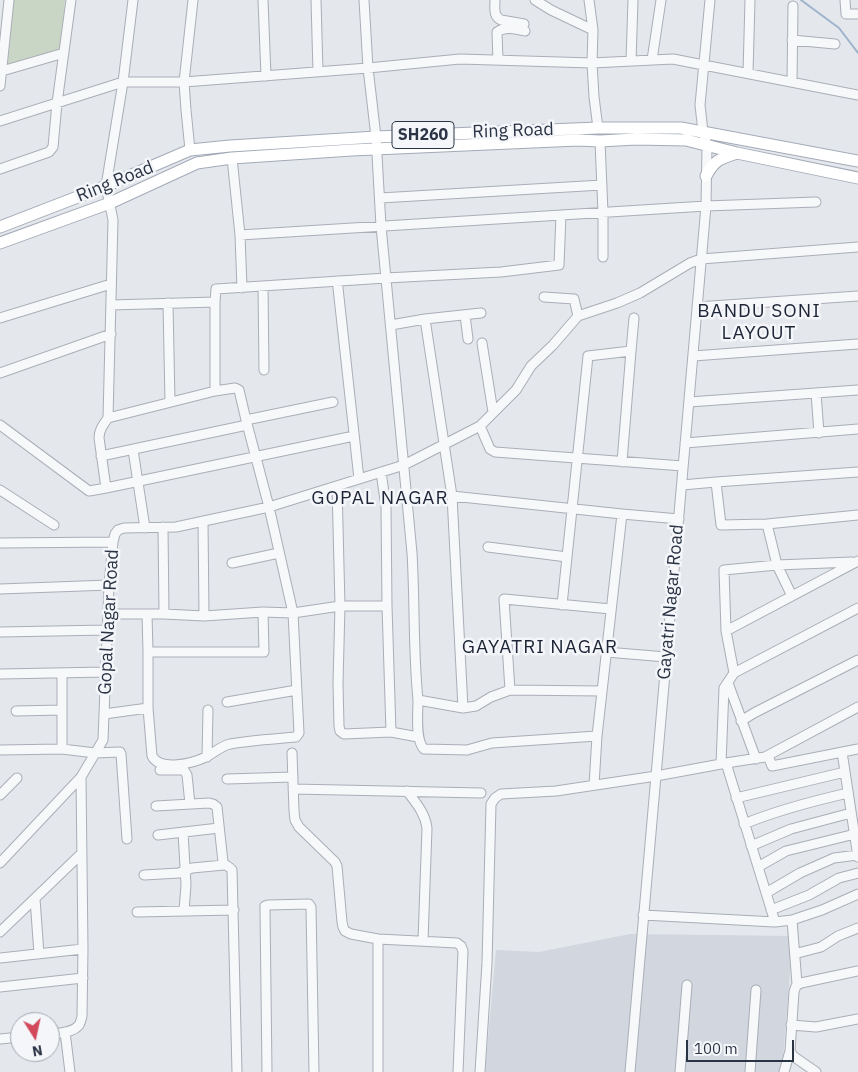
<!DOCTYPE html>
<html>
<head>
<meta charset="utf-8">
<style>
	body { margin:0 }
	#map { position:relative; width:858px; height:1072px; overflow:hidden; background:#e4e7ec; font-family:"IBM Plex Sans",sans-serif }
	canvas { display:block }
	.north { position:absolute; left:10px; top:1012px; width:50px; height:50px; box-sizing:border-box; background:#f4f6f9; border:1px solid #a4a8b1; border-radius:50%; rotate:170deg; font-size:14px; font-weight:700; line-height:20px; text-align:center; color:#2b3445 }
	.north::after { content:''; display:block; margin:auto; width:18px; height:22px; background:#d1495b; clip-path:polygon(50% 0,100% 100%,50% 72%,0 100%) }
	.scale { position:absolute; left:686px; top:1040px; width:108px; height:22px; box-sizing:border-box; border:2px solid #2b3445; border-top:0; padding-left:6px; font-size:15px; line-height:18px; white-space:nowrap; color:#2b3445; -webkit-text-stroke:4px #f4f6f9; paint-order:stroke }
</style>
</head>
<body>
<div id="map">
<canvas width="858" height="1072"></canvas>
<div class="north">N</div>
<div class="scale">100 m</div>
</div>
<script>
const c = document.querySelector('canvas').getContext('2d');
c.lineJoin = 'round';
function fill(path, color) {
  c.fillStyle = color;
  c.fill(path, 'evenodd');
}
function strokePath(path, color, width, dash) {
  c.strokeStyle = color;
  c.lineWidth = width;
  c.lineCap = dash ? 'butt' : 'round';
  c.setLineDash(dash || []);
  c.stroke(path);
}
function label(font, color, halo, rows, align = 'center') {
  c.font = font + ' "IBM Plex Sans",sans-serif';
  c.lineWidth = 5;
  c.setLineDash([]);
  c.textBaseline = 'middle';
  c.strokeStyle = halo;
  c.fillStyle = color;
  for (const [text, x, y, turn = 0] of rows) {
    c.save();
    c.translate(x, y);
    c.rotate((+turn || 0) * Math.PI / 180);
    c.textAlign = isNaN(turn) ? turn : align;
    if (halo) c.strokeText(text, 0, 0);
    c.fillText(text, 0, 0);
    c.restore();
  }
}
const built = new Path2D(`
	M630 934 793 936 782 1072H485L496 950 539 952Z`);
const green = new Path2D(`
	M12 0H65L61 49 6 67Z`);
const stream = new Path2D(`
	M801 0 839 28 858 53`);
const minor = new Path2D(`
	M263 0 266 76
	M316 0 318 72
	M364 0 368 68 376 137 381 226 412 553C415 602 413 651 418 700
	M495 0C495 8 493 16 501 20L524 24
	M535 0 551 10 593 30
	M589 0 593 30 592 63 594 97 598 128
	M845 0 846 14H858
	M792 40 835 44
	M498 60 497 32C505 26 516 29 525 31
	M652 60 661 0
	M631 61 633 0
	M2 71 64 53
	M748 73 750 0
	M792 82 793 6
	M0 86 9 0
	M0 121 123 82H184L368 68 460 59 592 63 673 59 858 95
	M600 141 603 213V257
	M190 150 186 110 184 82 193 0
	M232 158 240 235 242 288
	M0 169 49 152 53 147 57 103 71 0
	M380 198 602 185
	M240 235 706 206 816 202
	M338 281V288L359 479
	M263 286 264 370
	M544 297 574 299 578 316
	M168 303 170 402
	M111 305 215 302 216 289 386 278 501 272 559 265 561 215
	M697 307 858 296
	M465 315 468 339
	M0 318 111 284
	M425 319 481 313
	M391 325 425 319 452 496 463 708 418 700C418 713 415 740 424 749L467 750 492 743 597 736
	M482 343 493 412
	M631 351 634 318
	M693 356 858 344
	M0 373 111 334
	M215 391V302
	M816 393 819 433
	M689 402 858 390
	M108 418 215 391 235 388 239 390 246 420 269 507 293 613 299 733 296 737C274 739 251 740 230 744 221 746 214 753 206 757 193 763 161 772 152 756L148 708V652H264L263 612
	M246 420 333 402
	M0 425 89 491 106 488 99 438C99 430 103 425 108 418L113 220 106 186 123 82 133 0
	M480 426 490 449 495 452 683 466
	M685 443 858 429
	M133 450 145 528
	M101 456 247 425
	M381 472 386 507 387 606 391 732 344 734 340 731 339 726 338 683 340 606H387
	M858 472 716 482 721 525 767 524 858 515
	M682 485 716 482
	M106 488 354 436
	M0 490 54 525
	M452 496 622 514 597 736 594 785
	M622 514 679 519
	M203 521 204 616
	M767 524 777 565 792 596
	M0 543 113 542
	M488 547 567 557
	M232 563 279 553
	M0 589 109 585
	M562 605 588 356 631 351 622 462
	M108 614H164L163 527
	M147 614 148 652
	M164 614 204 616 263 612 293 613 340 606 337 486
	M726 631 724 570 777 565 852 562
	M0 632 107 630
	M606 652 666 657
	M62 673V749L95 753 120 752 121 754 127 839
	M734 673 858 608
	M0 674 106 672
	M728 683 756 759
	M510 690 602 691
	M227 702 297 690
	M463 708 476 706 491 697 510 690 504 599 611 609
	M16 711 62 710
	M104 714 148 708
	M741 721 754 713 858 660
	M391 732 418 737
	M0 750 62 749
	M842 752 858 857
	M292 753 294 811 295 820 299 827 335 862 337 866 342 922 343 927 345 931 351 934 378 939 457 943 461 946 463 951 458 1072
	M768 756 772 766 858 749
	M207 757 208 710
	M726 763 765 757 858 707
	M721 764 726 763 775 922 792 920 822 910 858 894
	M160 770H184L187 775 190 804
	M227 779 293 777
	M293 789 481 793
	M407 791C416 803 425 813 427 828L423 941
	M0 795 17 778
	M736 798 845 772
	M156 806 209 803 213 804 217 807 223 862C226 867 230 866 232 870L237 1072
	M744 824C778 810 813 801 848 793
	M183 832 186 885 184 911
	M158 835 219 828
	M751 846 791 829 851 813
	M0 863 81 777 103 740 109 585 113 542 115 534 118 530 124 528 176 527 269 507 404 465 480 426 516 390 531 366 553 345 578 316 617 303 640 293 690 263 701 259 858 247
	M758 867 786 851 855 834
	M144 875 179 873 192 868 224 865
	M766 893 800 873 834 858 858 855
	M35 899 39 954
	M771 910 809 895 839 878 858 873
	M137 912 234 910
	M643 915 775 922
	M792 920 797 984
	M0 932 82 853
	M378 939V1072
	M798 953 821 947 838 936 858 928
	M0 958 83 949
	M0 987 83 978
	M791 1025 816 1027 858 1019
	M65 1032 70 1072
	M50 1034C59 1033 73 1033 79 1025 80 1024 82 1017 82 1016L83 949 81 777
	M0 1039 20 1037
	M267 1072 265 909V906L268 905 309 904 311 907 314 1072
	M480 1072 487 963 491 804 495 798 501 794 556 791 656 776 721 764 724 688 734 673 726 631 858 561
	M630 1072 706 206 707 145 703 132 700 105 710 0
	M680 1072 687 985
	M750 1072 756 990
	M784 1072 790 1051
	M816 1072 793 1056 790 1051 794 992 796 986 801 983 858 971`);
const major = new Path2D(`
	M706 176C714 160 721 158 737 153
	M0 227 106 186 190 150 230 146 376 137 598 128H681L858 161
	M0 243 110 203 197 163 232 158 352 150 578 140 600 141 636 139 686 140 737 153 858 178`);
const shields = [
	[423,135,62]
];
const shieldNames = [
	["SH260",423,135]
];
const streetNames = [
	["Ring Road",513,131,-2],
	["Ring Road",115,182,-22],
	["Gayatri Nagar Road",671,602,-85],
	["Gopal Nagar Road",109,622,-87]
];
const neighbourhoodNames = [
	["BANDU SONI",759,312],
	["LAYOUT",759,334],
	["GOPAL NAGAR",380,499],
	["GAYATRI NAGAR",540,648]
];
fill(built, '#d2d6de');
fill(green, '#c9d6c5');
strokePath(stream, '#9fb4cc', 2);
strokePath(minor, '#a9aeb7', 11);
strokePath(major, '#a3abb8', 13);
strokePath(minor, '#f7f8fa', 9);
strokePath(major, '#fff', 11);
for (const [x, y, w] of shields) {
  const box = new Path2D();
  box.roundRect(x - w / 2, y - 13.5, w, 27, 4);
  c.fillStyle = '#f4f6f9';
  c.fill(box);
  strokePath(box, '#2b3445', 1);
}
label('bold 16px', '#2b3445', null, shieldNames);
label('18px', '#2b3445', '#f4f6f9', streetNames);
c.letterSpacing = '1px';
label('19px', '#1d2536', '#f4f6f9', neighbourhoodNames);
c.letterSpacing = '0px';
</script>
</body>
</html>
